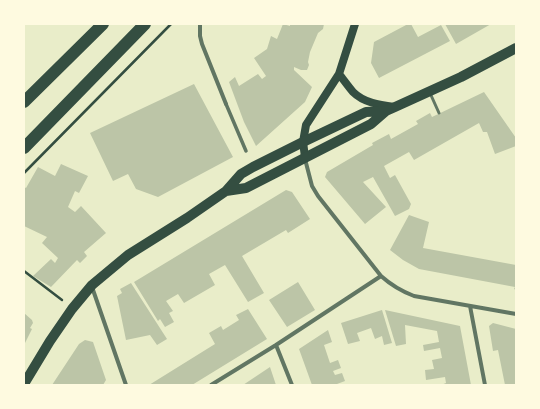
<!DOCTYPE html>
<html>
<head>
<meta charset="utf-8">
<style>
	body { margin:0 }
	#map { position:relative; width:540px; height:409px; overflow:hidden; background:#e9edc9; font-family:"Nunito Sans",sans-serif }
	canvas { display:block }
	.frame { position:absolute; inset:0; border:25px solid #fefae0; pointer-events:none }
</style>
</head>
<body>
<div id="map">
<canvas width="540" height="409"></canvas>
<div class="frame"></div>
</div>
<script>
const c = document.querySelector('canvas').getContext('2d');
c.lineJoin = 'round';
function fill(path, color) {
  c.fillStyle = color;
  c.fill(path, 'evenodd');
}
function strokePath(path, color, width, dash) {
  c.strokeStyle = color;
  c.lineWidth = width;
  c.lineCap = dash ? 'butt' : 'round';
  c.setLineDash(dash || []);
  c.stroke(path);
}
const building = new Path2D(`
	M283 24 290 26V24H324L323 29 318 33 310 52 308 62 309 65 307 70H301L294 67V70L312 87 305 102 256 146 244 122 229 82 235 77 239 86 258 74 262 79 266 76 254 58 267 49 271 36 277 39Z
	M408 24H411L418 37 441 25 450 41 379 78 371 63 374 42Z
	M445 24H491L456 44Z
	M194 84 233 157 158 197 136 189 128 174 113 181 90 133Z
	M484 92 516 138V146L495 154 487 132H483L479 123 414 160 409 152 384 166 390 178 395 175 411 204 409 209 395 216 373 177 363 182 386 207 365 224 325 177 327 172 373 145 372 143 389 134 391 139 418 124 416 121 430 113 432 117Z
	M61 164 88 176 79 193 75 191 68 207 75 212 81 206 106 233 84 252 87 256 80 263 77 260 51 287 33 276 51 259 55 263 58 258 42 243 47 237 24 226V187L26 188 38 167 55 176Z
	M286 190 292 192 310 219 288 233 286 230 242 256 264 293 248 302 225 265 209 274 215 285 184 303 178 294 166 301 173 311 169 313 174 322 165 327 160 319 158 321 134 282Z
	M409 215 429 222 423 248 516 265V290L514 289 515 287 419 269 403 260 390 250Z
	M298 282 315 310 287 327 269 300Z
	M131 283 167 339 157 345 150 335 126 340 117 296 122 293 120 289Z
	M248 309 267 339 192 385H149L215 344 209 333 221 326 223 330 239 320 236 315Z
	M382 310 392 343 384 345 382 336 375 339 371 328 357 333 360 341 348 344 341 323Z
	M385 310 460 326 471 385H441L446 383 445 377 426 380 425 370 434 369 432 360 442 358 440 348 424 351 423 345 439 342 437 331 405 325 406 344 396 346Z
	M24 313 32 320 33 323 30 328 32 329 24 345Z
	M493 323 516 329V385H505L498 350 493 351 489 326Z
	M328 330 332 342 324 345 330 363 338 360 341 368 333 371 335 375 342 373 345 381 337 384 338 385H312L299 349Z
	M85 340 93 342 106 380 103 385H52L79 344Z
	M270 367 276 385H243Z`);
const path = new Path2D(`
	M24 173 171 24
	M24 271 62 300`);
const service = new Path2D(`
	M430 93 439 113`);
const pedestrian = new Path2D(`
	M226 104 246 151`);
const minor = new Path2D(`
	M200 24V36L202 44 226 104
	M305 159 312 186 318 196 381 276C391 285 401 291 414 296L516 314
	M92 287 126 385
	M470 306 485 385
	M276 345 292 385
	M211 385 276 345 381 276`);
const secondary = new Path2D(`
	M339 74C343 79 348 86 353 92 364 103 380 105 395 107
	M305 157 303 142 306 125 339 74 355 24`);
const primary = new Path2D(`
	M226 191 246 188 371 124 386 111
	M24 384 50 341 72 309 92 285 128 255 187 218 226 191 241 174 253 167 303 142 366 112 386 111 395 107 461 77 516 48`);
const motorway = new Path2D(`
	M24 102 103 24
	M24 148 145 24`);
fill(building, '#bcc5a7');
strokePath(path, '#344e41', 2.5);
strokePath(service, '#617663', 3);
strokePath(pedestrian, '#617663', 3.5);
strokePath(minor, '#617663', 4);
strokePath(secondary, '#344e41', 8);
strokePath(primary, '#344e41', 10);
strokePath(motorway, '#344e41', 12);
</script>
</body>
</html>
